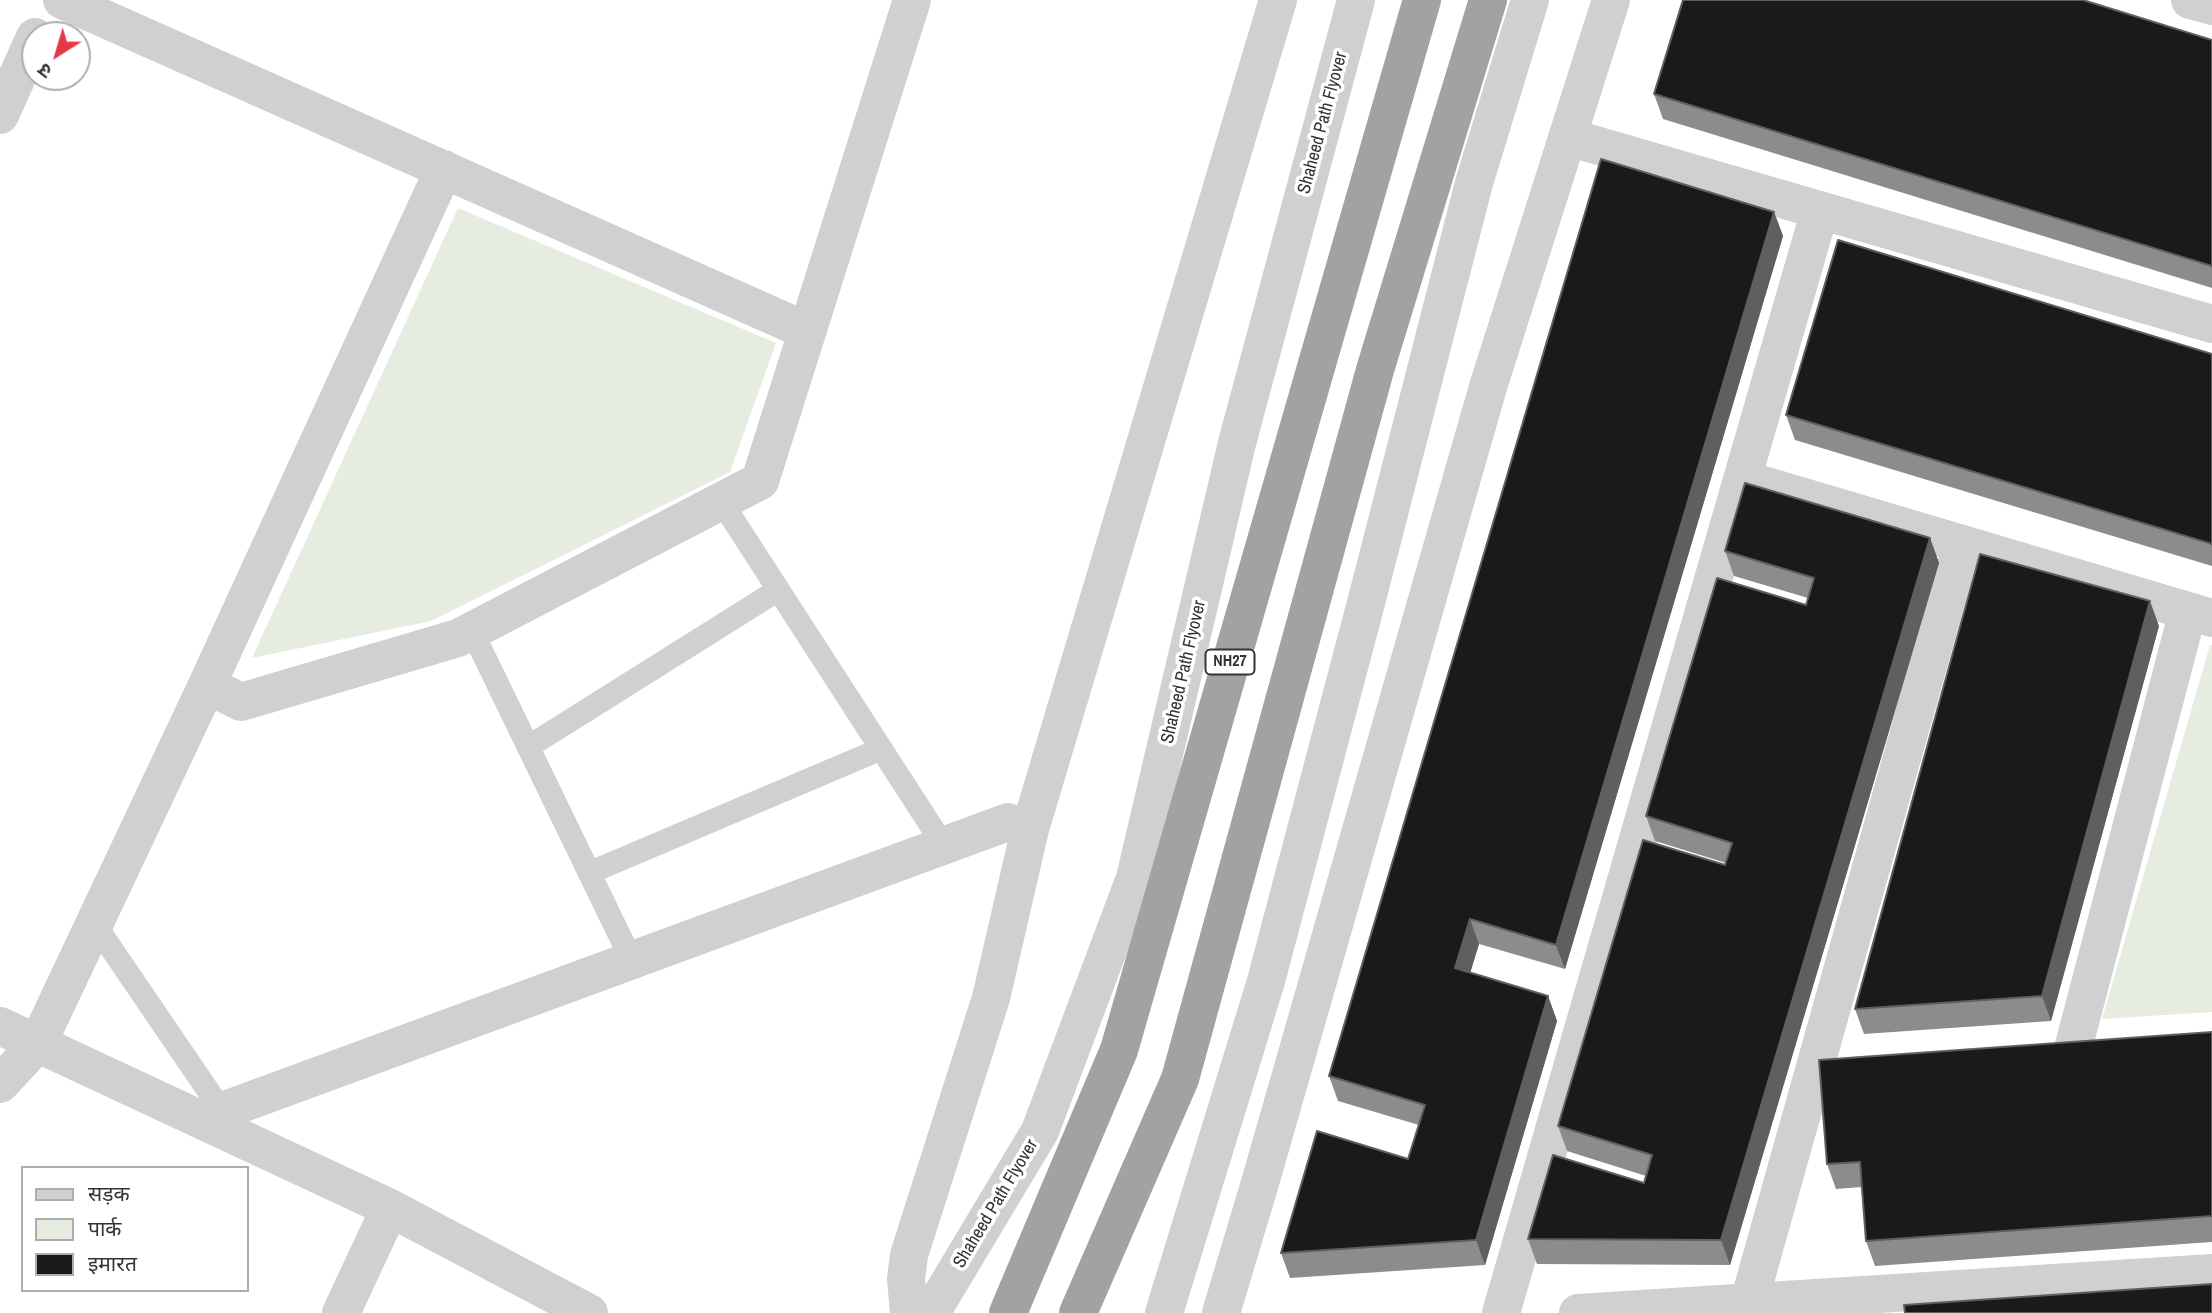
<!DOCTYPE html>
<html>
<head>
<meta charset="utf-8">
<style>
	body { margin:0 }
	#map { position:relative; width:2212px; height:1313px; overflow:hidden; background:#fff; font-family:"Archivo Narrow","Noto Sans Devanagari",sans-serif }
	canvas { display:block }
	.legend { position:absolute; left:21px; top:1166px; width:228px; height:126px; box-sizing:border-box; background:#fff; border:2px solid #adadad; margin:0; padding:9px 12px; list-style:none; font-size:21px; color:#333 }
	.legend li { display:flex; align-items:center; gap:14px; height:35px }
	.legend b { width:35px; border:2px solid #adadad }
	.north { position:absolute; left:21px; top:21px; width:70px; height:70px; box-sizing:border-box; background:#fff; border:2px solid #adadad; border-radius:50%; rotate:217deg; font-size:19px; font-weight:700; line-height:28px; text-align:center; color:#333 }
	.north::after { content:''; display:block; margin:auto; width:24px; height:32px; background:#e63946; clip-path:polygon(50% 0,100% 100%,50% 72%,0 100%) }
</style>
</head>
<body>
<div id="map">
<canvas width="2212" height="1313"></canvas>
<ul class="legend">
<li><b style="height:9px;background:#d0d0d0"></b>सड़क</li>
<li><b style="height:19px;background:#e6ecdf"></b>पार्क</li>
<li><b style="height:19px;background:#1a1a1a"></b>इमारत</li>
</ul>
<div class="north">उ</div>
</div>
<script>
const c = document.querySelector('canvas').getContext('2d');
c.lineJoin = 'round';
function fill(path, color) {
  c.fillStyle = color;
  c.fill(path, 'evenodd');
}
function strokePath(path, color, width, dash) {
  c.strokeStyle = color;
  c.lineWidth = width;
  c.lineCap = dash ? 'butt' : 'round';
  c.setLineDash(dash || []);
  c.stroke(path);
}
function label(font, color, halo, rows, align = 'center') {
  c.font = font + ' "Archivo Narrow",sans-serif';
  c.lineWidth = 7;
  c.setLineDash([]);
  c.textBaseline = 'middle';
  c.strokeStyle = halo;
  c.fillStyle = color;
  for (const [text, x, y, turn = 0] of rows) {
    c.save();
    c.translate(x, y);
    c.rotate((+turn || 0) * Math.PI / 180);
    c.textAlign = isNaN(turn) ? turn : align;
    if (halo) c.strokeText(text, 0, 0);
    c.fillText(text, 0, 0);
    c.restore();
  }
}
const green = new Path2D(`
	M458 208 776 343 730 472 431 621 252 658Z
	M2210 645H2212V1012L2102 1019Z`);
const service = new Path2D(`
	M721 501 944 846
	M472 631 632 961
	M528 747 778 590
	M589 873 881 749
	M94 923 222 1111`);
const minor = new Path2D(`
	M62 0 807 331
	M2190 0 2212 6
	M0 115 35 37
	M1568 137 2212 324
	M1743 479 2212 618
	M207 685 241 702 458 638 760 481 912 0
	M0 1026 390 1208 589 1313
	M2074 1045 2188 611
	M0 1084 38 1043 207 685 444 169
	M217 1127 222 1111 1008 822 1030 829
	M1749 1302 1962 544
	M341 1313 390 1208
	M909 1313 906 1279 909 1255 991 998 1030 829 1278 0
	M1221 1313 1260 1183 1488 387 1611 0
	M1501 1313 1820 210
	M1578 1313 2212 1273`);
const tertiary = new Path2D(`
	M931 1313 1040 1131 1135 878 1237 443 1356 0
	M1164 1313 1266 981 1367 599 1474 183 1530 0`);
const trunk = new Path2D(`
	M1008 1313 1119 1050 1422 0
	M1078 1313 1180 1079 1375 370 1488 0`);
const wall = new Path2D(`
	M2212 40V288L1663 119 1654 94Z
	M1774 212 1783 236 1565 969 1479 944 1470 973 1548 996 1557 1021 1485 1265 1290 1278 1281 1253 1408 1159 1419 1125 1338 1101 1329 1076Z
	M2212 354V566L1795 440 1786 415Z
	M1930 538 1939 563 1730 1265 1537 1264 1528 1239 1644 1183 1646 1176 1567 1151 1558 1126 1726 863 1655 841 1646 816 1806 605 1808 598 1734 576 1725 551Z
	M2159 626 2051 1021 1864 1034 1855 1009Z
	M2212 1032V1242L1875 1266 1866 1241 1862 1187 1836 1189 1827 1164Z`);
const shadedWall = new Path2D(`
	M1774 212 1783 236 1565 969 1556 945Z
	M1930 538 1939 563 1730 1265 1721 1240Z
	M2150 601 2159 626 2051 1021 2042 996Z
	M1470 919 1479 944 1464 993 1455 968Z
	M1548 996 1557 1021 1485 1265 1476 1240Z`);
const building = new Path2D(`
	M1683 0H2083L2212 40V266L1654 94Z
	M1601 159 1774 212 1556 945 1470 919 1455 968 1548 996 1476 1240 1281 1253 1317 1131 1408 1159 1425 1105 1329 1076Z
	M1838 240 2212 354V544L1786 415Z
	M1745 483 1930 538 1721 1240 1528 1239 1553 1155 1644 1183 1652 1155 1558 1126 1643 840 1725 865 1732 843 1646 816 1717 578 1806 605 1814 578 1725 551Z
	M1980 554 2150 601 2042 996 1855 1009Z
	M2212 1032V1216L1866 1241 1860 1162 1827 1164 1819 1060Z
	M2212 1284V1313H1905L1904 1305Z`);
const shields = [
	[1230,662,49]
];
const shieldNames = [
	["NH27",1230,662]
];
const streetNames = [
	["Shaheed Path Flyover",1323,123,-75],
	["Shaheed Path Flyover",1184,672,-77],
	["Shaheed Path Flyover",996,1204,-59]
];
fill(green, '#e6ecdf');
strokePath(service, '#d0d0d0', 23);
strokePath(minor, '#d0d0d0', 38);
strokePath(tertiary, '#d0d0d0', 38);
strokePath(trunk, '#a2a2a2', 38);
fill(wall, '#8c8c8c');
fill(shadedWall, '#5f5f5f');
fill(building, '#1a1a1a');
strokePath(building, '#5f5f5f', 2);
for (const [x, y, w] of shields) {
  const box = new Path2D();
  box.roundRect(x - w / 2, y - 12.5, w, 25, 5);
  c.fillStyle = '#fff';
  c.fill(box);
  strokePath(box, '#333', 2);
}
label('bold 16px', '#333', null, shieldNames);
label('18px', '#333', '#fff', streetNames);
</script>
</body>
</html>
